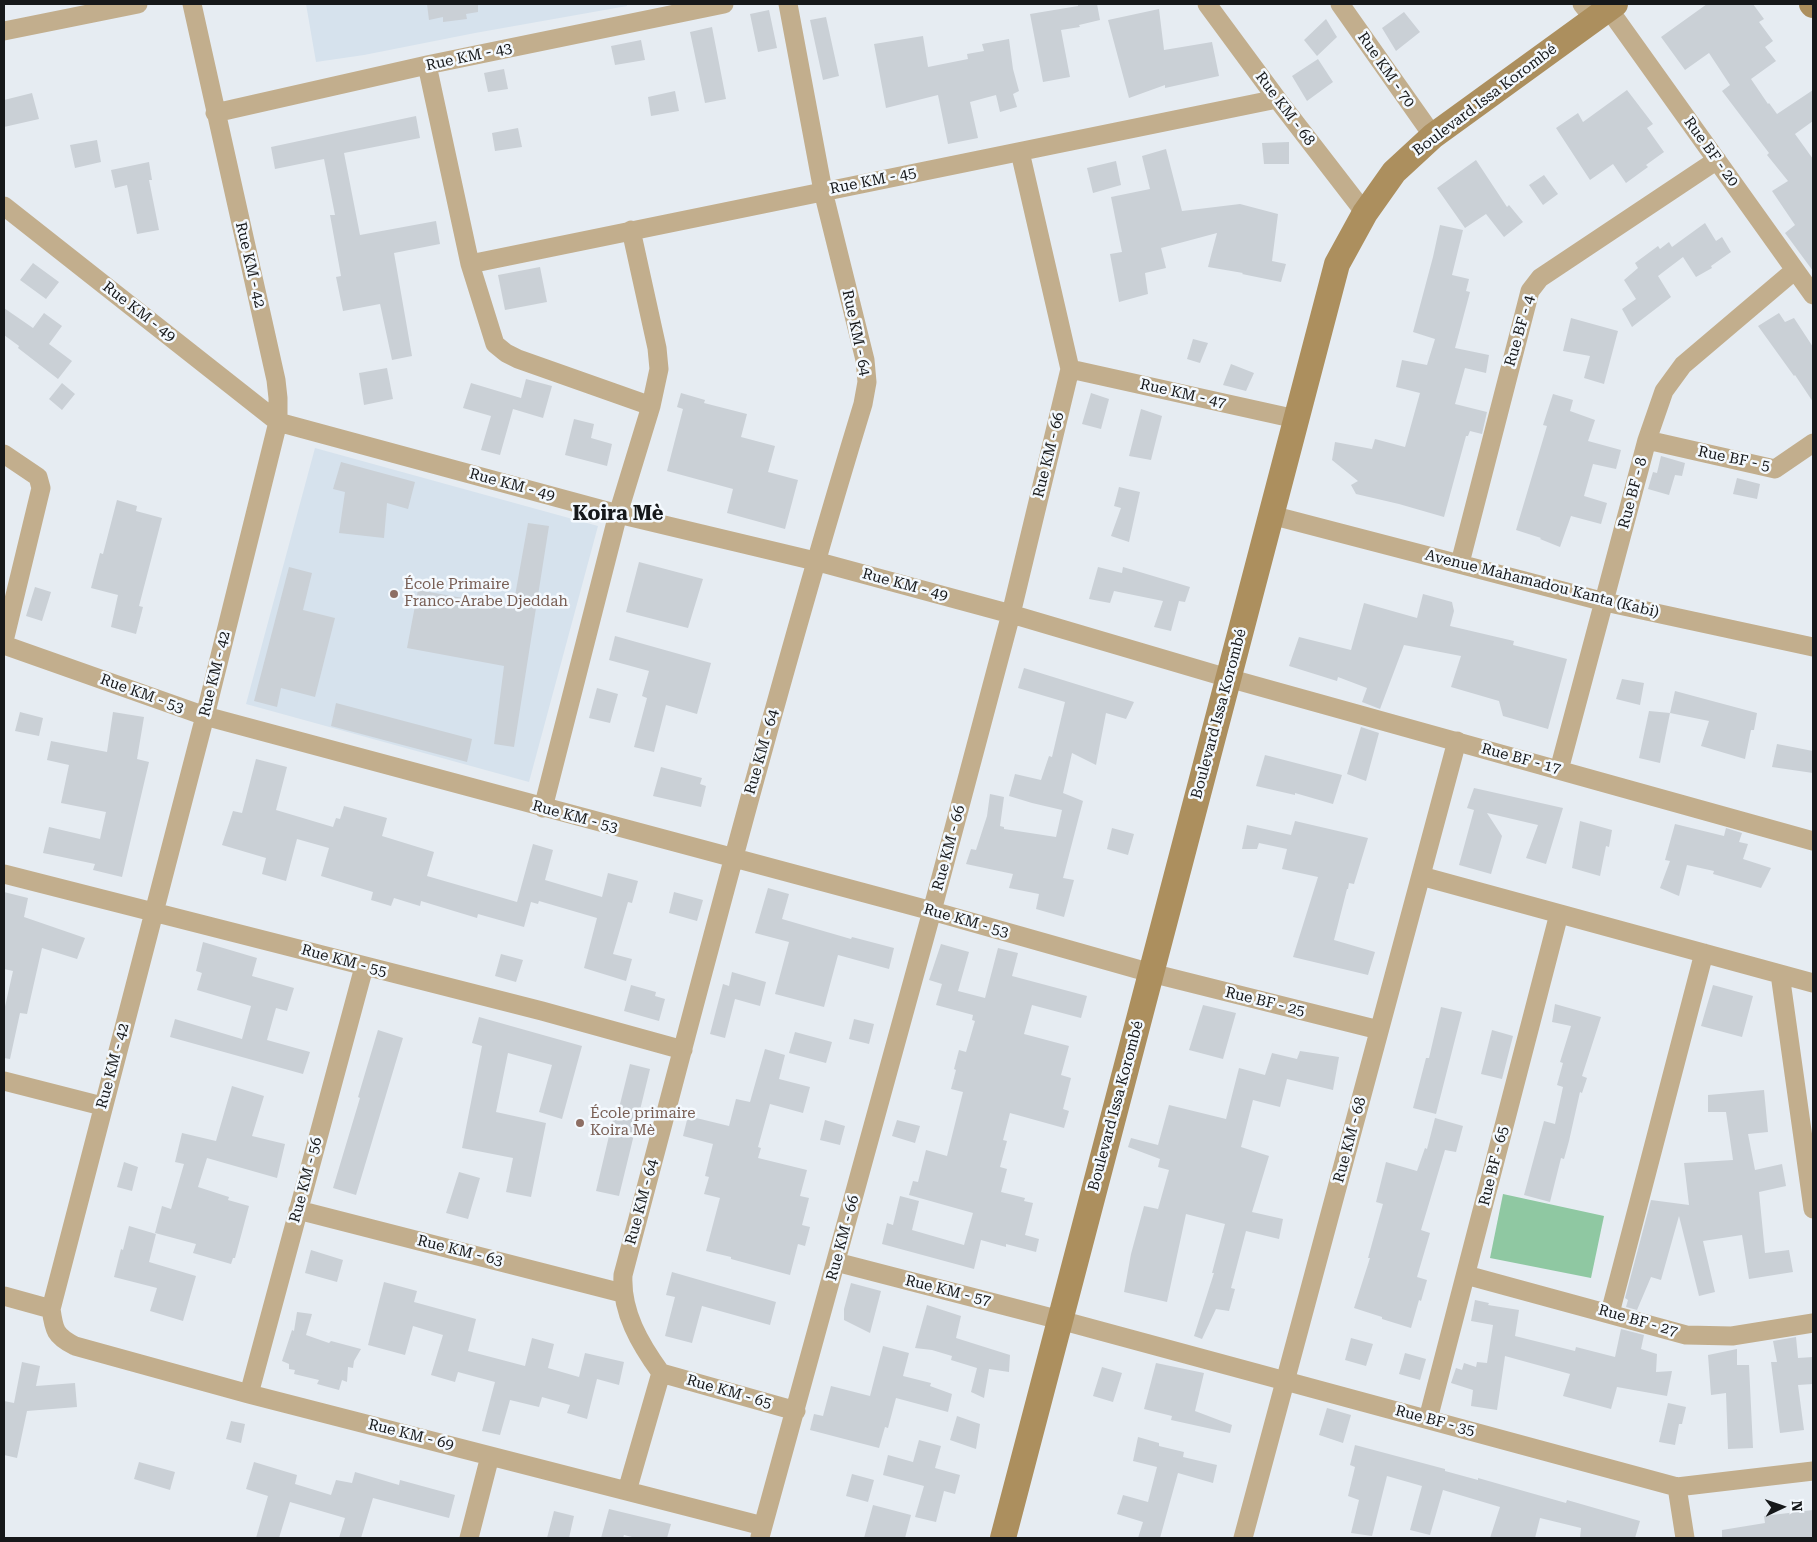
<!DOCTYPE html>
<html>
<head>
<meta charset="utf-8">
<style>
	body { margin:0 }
	#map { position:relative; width:1817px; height:1542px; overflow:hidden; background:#e6ecf2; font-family:"Roboto Serif",serif }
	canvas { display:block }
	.frame { position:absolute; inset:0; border:5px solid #16181a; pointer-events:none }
	.north { position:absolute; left:1757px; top:1482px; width:50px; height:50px; -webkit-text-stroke:4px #f4f9fe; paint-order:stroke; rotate:87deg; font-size:14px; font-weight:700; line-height:20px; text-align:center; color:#16181a }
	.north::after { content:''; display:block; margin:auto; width:18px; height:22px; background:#16181a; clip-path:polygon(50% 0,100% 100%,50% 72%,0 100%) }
</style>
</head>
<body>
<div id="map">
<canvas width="1817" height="1542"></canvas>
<div class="frame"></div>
<div class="north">N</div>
</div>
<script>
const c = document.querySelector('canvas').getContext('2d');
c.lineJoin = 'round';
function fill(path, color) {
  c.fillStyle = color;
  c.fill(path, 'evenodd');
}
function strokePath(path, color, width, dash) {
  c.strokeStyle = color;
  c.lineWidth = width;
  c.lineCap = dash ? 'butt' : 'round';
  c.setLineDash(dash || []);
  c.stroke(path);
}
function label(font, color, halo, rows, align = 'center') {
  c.font = font + ' "Roboto Serif",serif';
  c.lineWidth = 5;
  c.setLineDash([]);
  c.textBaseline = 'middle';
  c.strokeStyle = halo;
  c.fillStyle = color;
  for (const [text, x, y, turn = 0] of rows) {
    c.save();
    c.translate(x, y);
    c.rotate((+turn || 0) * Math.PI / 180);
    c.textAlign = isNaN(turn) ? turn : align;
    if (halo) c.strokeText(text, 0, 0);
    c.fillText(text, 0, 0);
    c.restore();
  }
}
const built = new Path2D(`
	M306 4H627V6L475 33 364 55 316 62Z
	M315 448 598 526 529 782 246 704Z`);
const green = new Path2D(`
	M1503 1194 1604 1216 1591 1278 1490 1258Z`);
const building = new Path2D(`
	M427 4H478V12L466 14 467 19 443 22V17L429 20Z
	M1078 4H1097L1100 20 1079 25 1080 27 1061 30 1070 77 1043 82 1030 14 1078 6Z
	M1707 4H1753L1764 19 1759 22 1773 41 1765 47 1776 61 1751 79 1768 104 1769 103 1777 114 1813 90V121L1795 134 1813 159V271L1785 233 1795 225 1772 191 1788 181 1767 155 1769 153 1722 91 1730 85 1709 53 1685 70 1661 37Z
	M1159 9 1164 50 1212 42 1219 76 1165 88V85L1129 98 1108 20Z
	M769 10 777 48 758 52 750 14Z
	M1404 12 1420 32 1396 51 1382 28Z
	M826 17 839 76 823 80 810 20Z
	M1326 19 1337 37 1317 56 1304 40Z
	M712 27 726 99 705 103 690 32Z
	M923 36 928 67 968 59 967 54 984 51 982 44 1009 39 1013 69 1019 91 1013 94 1017 107 1000 112 996 95 970 102 978 138 948 144 938 95 886 108 874 44Z
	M641 40 645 60 615 65 611 46Z
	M1318 59 1333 82 1307 101 1292 76Z
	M504 69 508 89 488 92 484 73Z
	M1627 90 1653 124 1647 128 1664 152 1646 165 1648 167 1626 183 1613 164 1590 180 1556 128 1578 113 1583 122Z
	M675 91 679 111 651 116 648 97Z
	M32 93 39 119 4 127V100Z
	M416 116 420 138 344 153 360 235 436 221 440 244 394 253 412 356 392 360 380 304 343 311 336 277 341 276 330 215H335L324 159 275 169 271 147Z
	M518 128 522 147 495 151 492 133Z
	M97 140 101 162 75 168 70 145Z
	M1289 142V164H1264L1262 143Z
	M1166 149 1182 211 1240 204 1278 214 1272 261 1286 264 1281 282 1242 274 1243 273 1208 267 1217 233 1161 248 1166 268 1145 273 1148 294 1119 302 1110 254 1122 252 1111 197 1150 189 1142 156Z
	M1476 160 1507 207 1509 205 1523 222 1504 237 1486 214 1465 228 1437 188Z
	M1116 161 1121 185 1093 193 1087 168Z
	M149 162 152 180H149L159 230 137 234 127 185 115 188 111 170Z
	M1544 175 1558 194 1543 205 1529 185Z
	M1705 223 1716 241 1722 237 1731 252 1711 266 1712 268 1696 277 1683 257 1658 276 1671 297 1632 327 1622 309 1636 299 1624 280 1638 268 1635 263 1658 246 1660 249 1669 242 1672 247Z
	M1440 225 1463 230 1452 275 1469 279 1466 291 1470 292 1455 348 1489 355 1486 373 1465 368 1455 404 1487 412 1482 434 1470 431 1468 436H1466L1444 517 1399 504 1356 494 1351 485 1358 481 1332 460 1335 442 1372 449 1375 439 1405 447 1420 393 1396 387 1402 360 1427 365 1435 339 1413 332 1433 257Z
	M33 263 59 282 46 299 20 280Z
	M540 267 547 302 505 310 498 275Z
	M4 308 33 328 44 313 62 326 49 344 72 361 58 379 18 348 19 346 4 335Z
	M1779 313 1785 322 1794 318 1813 347V402L1795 375 1794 376 1758 326Z
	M1571 318 1618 331 1604 384 1584 378 1590 356 1563 351Z
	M1193 339 1208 343 1200 363 1187 359Z
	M1231 364 1254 373 1246 391 1223 385Z
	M387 368 393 399 364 405 359 373Z
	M526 379 552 386 543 418 513 409 500 455 481 450 491 416 463 408 471 383 521 398Z
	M62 383 75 394 62 410 49 399Z
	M681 393 705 400 704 403 747 414 741 437 775 446 768 472 798 480 785 529 727 513 733 489 667 471 683 409 677 407Z
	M1091 393 1109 399 1101 429 1082 424Z
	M1553 394 1573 400 1570 411 1595 420 1588 441 1621 450 1616 469 1593 464 1584 496 1607 503 1601 524 1571 516 1560 547 1540 539 1541 538 1516 530 1547 426 1543 425Z
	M1141 409 1162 416 1151 460 1129 456Z
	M574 419 594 424 591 438 612 444 607 466 565 455Z
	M1661 456 1685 463 1682 476 1675 475 1669 495 1648 489 1653 472 1657 473Z
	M341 462 415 482 408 509 387 503 384 538 339 533 345 492 333 489Z
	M1737 478 1760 484 1757 499 1733 494Z
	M1119 487 1140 492 1129 542 1111 536 1121 508 1114 506Z
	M117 500 137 506 136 511 162 518 139 606 143 607 136 634 111 627 118 595 91 588 100 553 103 554Z
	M528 523 549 526 514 747 494 744 504 666 407 648 418 590 513 607Z
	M639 562 703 579 688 628 626 612Z
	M289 567 312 573 303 610 335 618 315 697 281 688 277 707 254 701Z
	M1098 567 1122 573 1123 567 1190 587 1185 602 1179 601 1171 631 1154 627 1163 601 1114 591 1110 603 1089 599Z
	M35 587 51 592 42 621 26 616Z
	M1423 594 1452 602 1454 611 1450 626 1514 641 1513 645 1567 659 1548 729 1503 716 1499 701 1451 687 1461 656 1404 645 1380 709 1362 702 1367 688 1338 677 1337 681 1289 666 1299 637 1351 650 1364 603 1417 618Z
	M615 636 711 663 697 714 666 705 654 752 634 747 647 698 642 696 649 671 609 660Z
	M1024 668 1134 702 1126 719 1106 713 1096 765 1072 753 1063 793 1083 801 1063 878 1074 880 1064 917 1036 909 1039 894 1009 888 1013 874 966 864 971 849 976 850 987 816 990 794 1004 797 1000 826 1004 827V829L1056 837 1062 810 1032 803 1009 796 1015 774 1041 780 1049 756 1052 757 1065 702 1018 688Z
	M1622 679 1644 683 1640 705 1616 699Z
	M597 688 618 694 610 723 589 718Z
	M1675 691 1757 713 1754 730H1751L1745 759 1701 746 1709 721 1670 713Z
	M336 703 472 739 467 762 331 726Z
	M1649 711 1670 713 1660 763 1639 758Z
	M20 712 43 718 39 736 15 731Z
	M113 712 144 717 137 759 149 762 122 877 93 870 95 864 43 853 49 827 100 839 106 812 61 803 69 765 47 760 51 741 107 752Z
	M1361 727 1379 733 1366 781 1347 774Z
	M1777 744 1813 751V773L1772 767Z
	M1265 755 1342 775 1333 804 1295 793V795L1256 786Z
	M256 759 287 767 276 810 333 827 336 818 340 819 344 806 387 818 382 836 434 852 427 876 517 902 533 844 553 850 545 880 602 897 608 873 638 881 632 903 628 902 613 954 632 959 626 981 584 968 597 918 539 901 538 904 531 902 524 927 478 914 477 918 421 901 420 906 394 898 391 906 371 900 373 892 321 876 329 848 297 839 286 881 262 874 266 858 222 845 233 811 242 813Z
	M661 767 702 778 700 784 706 786 701 807 653 796Z
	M1474 788 1563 808 1546 864 1526 858 1538 825 1487 813 1502 836 1491 874 1459 865 1474 810 1467 808Z
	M1295 821 1368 838 1354 884 1349 883 1348 889H1347L1334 940 1375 952 1368 975 1293 957 1318 877 1282 869 1287 849 1259 843 1257 849H1242L1247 825 1291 835Z
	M1580 821 1612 830 1609 847 1606 846 1600 876 1572 868Z
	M1675 824 1724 836 1726 828 1742 833 1739 842 1748 844 1743 859 1771 868 1761 888 1713 874 1714 871 1687 865 1679 896 1660 888 1670 861 1665 860Z
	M1112 828 1134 834 1128 855 1107 849Z
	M768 888 789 894 782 919 851 939 852 937 894 948 889 969 838 955 824 1007 775 994 789 942 755 933Z
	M4 892 28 898 24 917 85 938 77 959 42 948 27 1014 20 1013 10 1059 4 1058V1011L13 971 4 969Z
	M674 892 703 900 697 921 669 913Z
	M203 942 257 958 252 976 294 988 287 1011 276 1008 267 1040 310 1052 303 1074 170 1037 175 1019 242 1039 251 1006 197 990 202 973 196 971Z
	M941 944 969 952 958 991 985 998 998 948 1018 953 1012 976 1087 996 1081 1018 1032 1005 1024 1034 1069 1046 1061 1075 1071 1078 1063 1109 1069 1111 1064 1128 1010 1113 1003 1140 1007 1141 1000 1167 1007 1169 1001 1192 1025 1198 1024 1201 1033 1203 1025 1235 1039 1239 1036 1252 1006 1244V1247L981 1240 974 1269 882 1244 887 1223 893 1225 900 1196 919 1201 912 1230 964 1245 973 1213 909 1195 913 1181 918 1182 926 1150 947 1156 963 1092 951 1089 956 1070 954 1069 959 1050 966 1052 975 1021 972 1020 973 1015 936 1005 942 984 929 980Z
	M501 954 523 960 516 982 495 976Z
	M732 972 766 982 760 1006 735 999 725 1038 710 1034 723 984 729 986Z
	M631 985 656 992 655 996 665 999 659 1021 624 1011Z
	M1713 985 1753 996 1742 1037 1701 1026Z
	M1555 1004 1601 1017 1582 1076 1587 1078 1582 1093 1580 1092 1569 1141 1564 1159 1561 1158 1550 1202 1524 1195 1544 1121 1555 1124 1563 1087 1557 1085 1563 1063 1560 1062 1571 1026 1552 1022Z
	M1203 1005 1236 1013 1223 1059 1189 1050Z
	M1441 1007 1462 1012 1436 1114 1413 1108 1426 1058H1429Z
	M479 1017 582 1046 562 1119 539 1112 552 1065 508 1053 496 1112 546 1123 531 1197 506 1192 513 1158 462 1148 482 1046 472 1043Z
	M854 1019 874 1024 869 1044 849 1039Z
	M378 1030 403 1038 356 1195 333 1188 360 1098 358 1097Z
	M1492 1030 1513 1036 1502 1079 1481 1074Z
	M795 1032 832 1042 826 1063 789 1053Z
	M765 1049 785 1055 779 1079 810 1087 803 1113 770 1104 758 1147 761 1148 758 1158 807 1170 800 1196 809 1198 802 1225 810 1227 805 1246 798 1244 790 1275 731 1259V1257L706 1251 720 1198 704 1194 709 1177 705 1176 713 1144 683 1136 688 1116 729 1126 736 1099 750 1102Z
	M1300 1051 1339 1057 1333 1090 1287 1079 1280 1107 1253 1100 1241 1147 1269 1156 1252 1212 1283 1219 1279 1239 1246 1231 1231 1288 1235 1289 1229 1311 1216 1309 1202 1339 1194 1336 1214 1273H1212L1225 1224 1186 1214 1167 1302 1124 1292 1131 1254 1144 1206 1158 1209 1169 1170 1158 1167 1160 1159 1128 1147 1131 1138 1158 1145 1169 1105 1226 1119 1239 1068 1265 1075 1272 1053 1297 1059Z
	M630 1064 650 1069 619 1196 596 1191 613 1119 616 1120Z
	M232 1086 264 1096 252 1136 285 1144 277 1178 207 1158 198 1187 229 1197 228 1200 249 1206 235 1258H233L231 1264 193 1253 196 1244 155 1233 162 1206 171 1209 184 1164 175 1162 182 1133 216 1141Z
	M1764 1090 1768 1132 1748 1134 1755 1170 1782 1164 1786 1186 1759 1192 1765 1253 1789 1250 1793 1272 1749 1279 1742 1235 1703 1241 1715 1292 1699 1296 1679 1216 1661 1280 1651 1277 1637 1310 1626 1307 1628 1300 1625 1298 1651 1200 1689 1205 1684 1163 1733 1160 1726 1112H1708V1095Z
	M1435 1118 1463 1126 1456 1152 1445 1150 1421 1230 1430 1233 1417 1277 1427 1280 1421 1301 1419 1300 1411 1328 1382 1319V1317L1354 1308 1370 1258H1368L1383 1204 1376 1202 1386 1162 1417 1171 1425 1148 1427 1149Z
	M825 1120 845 1126 840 1145 820 1140Z
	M897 1120 920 1126 915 1143 892 1136Z
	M124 1162 138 1167 132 1191 117 1187Z
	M459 1172 480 1178 468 1219 446 1213Z
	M129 1226 156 1234 149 1262 196 1276 183 1321 150 1311 157 1288 114 1277 121 1249 123 1250Z
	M311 1250 343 1260 337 1282 305 1273Z
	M672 1272 776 1302 770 1325 702 1306 692 1343 665 1336 675 1297 666 1295Z
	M384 1282 417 1291 414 1302 476 1319 468 1351 525 1366 532 1338 554 1344 548 1368 579 1377 585 1353 624 1362 619 1385 597 1379 587 1419 567 1413 570 1405 542 1397 539 1407 510 1400 500 1435 482 1431 495 1382 458 1372 455 1382 431 1375 443 1335 413 1326 405 1355 368 1345Z
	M851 1283 881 1291 870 1333 844 1320V1309Z
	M1475 1300 1489 1303 1488 1305 1519 1310 1515 1336 1575 1351 1576 1347 1615 1357 1621 1329 1644 1335 1641 1349 1657 1354 1656 1372 1672 1371 1667 1396 1617 1387 1611 1409 1563 1396 1570 1374 1505 1356 1497 1410 1471 1406 1473 1390 1451 1383 1456 1368 1462 1370 1464 1363 1476 1367 1477 1362 1487 1363 1493 1325 1471 1321Z
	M927 1305 961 1316 956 1338 1010 1355 1009 1372 989 1369 984 1398 971 1392 977 1368 951 1360 952 1356 932 1350 915 1348Z
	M297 1312 312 1314 306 1335 329 1343 331 1341 361 1349 354 1361 353 1368 348 1367 347 1382 342 1380 339 1390 317 1384 319 1380 294 1374 295 1370 289 1369V1364L282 1361 292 1330 294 1331Z
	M1796 1337 1798 1358 1813 1357V1384L1798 1385 1804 1430 1780 1433 1771 1362H1777L1773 1341Z
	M1351 1338 1373 1344 1366 1366 1345 1360Z
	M883 1346 909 1353 903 1376 931 1383 930 1386 952 1394 948 1412 896 1398 888 1428 885 1427 879 1448 810 1430 814 1414 823 1416 831 1386 870 1396Z
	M1737 1349V1365H1749L1753 1448 1728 1449 1726 1393 1711 1395 1708 1355Z
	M1405 1353 1426 1359 1420 1380 1399 1374Z
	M22 1362 40 1366 36 1386 75 1383 77 1407 27 1411 17 1458 4 1455V1401L14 1403Z
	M1156 1363 1204 1373 1195 1411 1232 1425 1230 1433 1171 1420 1172 1416 1144 1409Z
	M1102 1367 1122 1373 1113 1402 1093 1396Z
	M1668 1403 1686 1407 1682 1424H1679L1675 1445 1659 1442Z
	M1327 1408 1351 1415 1343 1443 1319 1435Z
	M957 1416 980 1424 976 1449 950 1440Z
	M231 1421 245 1424 241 1443 226 1439Z
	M1138 1437 1159 1443V1446L1184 1452 1183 1457 1217 1465 1213 1483 1178 1473 1160 1538H1138L1143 1522 1117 1514 1123 1495 1148 1502 1157 1467 1133 1461Z
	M919 1440 941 1446 935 1468 960 1475 955 1494 944 1491 936 1522 915 1517 924 1486 883 1475 888 1455 913 1462Z
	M1355 1445 1445 1469V1471L1478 1480V1478L1566 1503 1567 1500 1640 1521 1635 1538H1580L1581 1528 1540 1518 1535 1538H1490L1500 1507 1443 1490 1430 1535 1410 1530 1422 1486 1387 1476 1372 1536 1351 1533 1359 1500 1348 1496 1355 1467 1350 1465Z
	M139 1462 175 1472 170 1490 134 1479Z
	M254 1462 297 1475 295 1484 331 1495 336 1480 352 1483 355 1472 399 1485 400 1480 455 1495 449 1518 373 1498 361 1538H339L345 1518 290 1502 279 1538H256L268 1496 246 1489Z
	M852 1474 874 1480 868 1502 846 1496Z
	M873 1505 911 1515 905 1538H864Z
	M609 1509 671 1524 667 1538H636L624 1535 623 1538H601Z
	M1813 1510V1538H1722V1530L1765 1523 1764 1516Z
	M554 1511 574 1516 569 1538H547Z`);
const street = new Path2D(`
	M192 4 276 380 278 398V422L205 716 51 1309C54 1330 55 1336 75 1346L249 1394 763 1526
	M1207 4 1277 99 1365 213
	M1340 4 1433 136
	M1582 4 1594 19
	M1608 8 1813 295
	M4 31 138 4
	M427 65 470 264 495 344 506 353 518 359 651 406
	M215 113 427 65 724 4
	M4 206 278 422 618 514 815 561 1011 614 1228 678 1813 841
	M470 264 1277 99
	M1070 369 1296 419
	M1647 440 1775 469 1813 443
	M4 454 38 477 41 488 4 641
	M1271 515 1605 602 1813 647
	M1460 563 1530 291 1540 278 1717 160
	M4 645 205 716 932 911 1151 973 1379 1030
	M1559 770 1647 440 1664 391 1683 365 1795 270
	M543 808 618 514 651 406 659 369 657 348 631 230
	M4 874 542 1011 683 1050
	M1421 876 1813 983
	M1780 974 1813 1209
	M4 1081 102 1106
	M298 1210 622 1293
	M836 1262 1060 1320 1677 1487 1813 1471
	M1466 1275 1686 1335 1732 1336 1813 1323
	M4 1296 51 1309
	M1610 1313 1704 953
	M661 1373 796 1411
	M249 1394 364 967
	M1428 1419 1559 914
	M1677 1487 1685 1538
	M627 1491 661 1373C640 1344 621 1312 623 1275 700 984 775 692 863 404L867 382 865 360 823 191 788 4
	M760 1537 932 911 1011 614 1070 369 1020 152
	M469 1538 490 1456
	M1243 1538 1457 741`);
const secondary = new Path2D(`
	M1812 4 1813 5
	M1003 1538 1337 264 1365 213 1394 172 1433 136 1615 4`);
const markers = [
	[394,594,5,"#8d6e63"],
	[580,1123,5,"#8d6e63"]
];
const streetNames = [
	["Rue KM - 43",469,57,-12],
	["Rue KM - 70",1386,70,55],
	["Boulevard Issa Korombé",1485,100,-37],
	["Rue KM - 68",1285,109,53],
	["Rue BF - 20",1711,152,54],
	["Rue KM - 45",873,181,-11],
	["Rue KM - 42",250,265,77],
	["Rue KM - 49",139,312,38],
	["Rue BF - 4",1520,331,-74],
	["Rue KM - 64",856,333,78],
	["Rue KM - 47",1183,394,13],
	["Rue KM - 66",1049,455,-76],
	["Rue BF - 5",1734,459,12],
	["Rue KM - 49",512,485,15],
	["Rue BF - 8",1633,493,-75],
	["Avenue Mahamadou Kanta (Kabi)",1542,584,14],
	["Rue KM - 49",905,585,15],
	["Rue KM - 42",215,674,-76],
	["Rue KM - 53",142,694,20],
	["Boulevard Issa Korombé",1219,714,-75],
	["Rue KM - 64",762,752,-74],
	["Rue BF - 17",1521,759,15],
	["Rue KM - 53",575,817,15],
	["Rue KM - 66",949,848,-75],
	["Rue KM - 53",966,921,16],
	["Rue KM - 55",344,961,15],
	["Rue BF - 25",1265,1002,14],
	["Rue KM - 42",113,1066,-75],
	["Boulevard Issa Korombé",1116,1106,-75],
	["Rue KM - 68",1350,1140,-75],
	["Rue BF - 65",1494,1166,-76],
	["Rue KM - 56",306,1180,-75],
	["Rue KM - 64",642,1202,-75],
	["Rue KM - 66",843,1238,-75],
	["Rue KM - 63",460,1251,14],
	["Rue KM - 57",948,1291,14],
	["Rue BF - 27",1638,1321,16],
	["Rue KM - 65",729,1392,16],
	["Rue BF - 35",1435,1421,15],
	["Rue KM - 69",411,1435,14]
];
const educationNames = [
	["École Primaire",404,585],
	["Franco-Arabe Djeddah",404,602],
	["École primaire",590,1114],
	["Koira Mè",590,1131]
];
const districtNames = [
	["Koira Mè",618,514]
];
fill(built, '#d6e2ed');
fill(green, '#8fc8a2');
fill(building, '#cad0d6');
strokePath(street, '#c2ae8d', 19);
strokePath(secondary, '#ac8f5e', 26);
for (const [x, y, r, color] of markers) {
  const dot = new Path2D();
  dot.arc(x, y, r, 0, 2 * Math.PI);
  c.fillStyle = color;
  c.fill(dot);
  strokePath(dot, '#f4f9fe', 2);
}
label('15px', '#16181a', '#f4f9fe', streetNames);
label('15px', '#785e54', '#f4f9fe', educationNames, 'left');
label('bold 20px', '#16181a', '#f4f9fe', districtNames);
</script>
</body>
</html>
